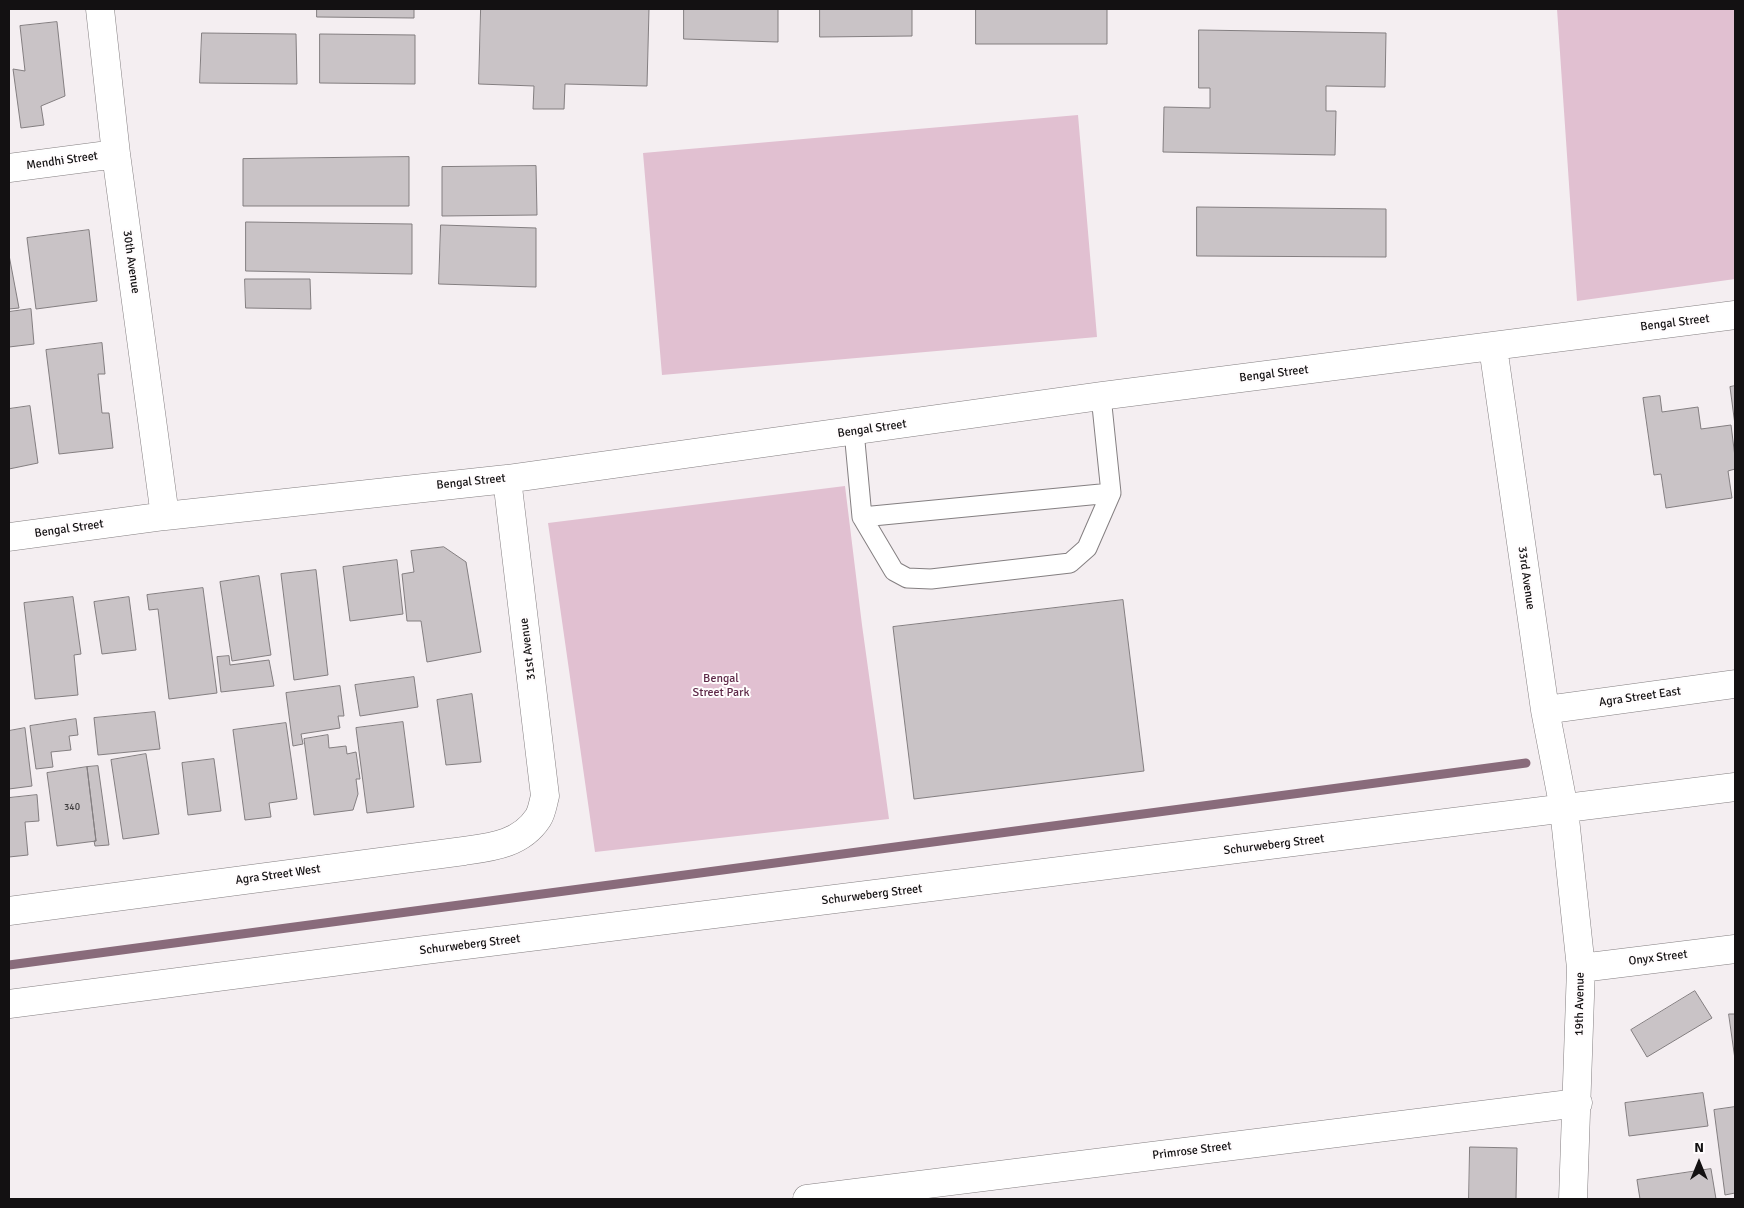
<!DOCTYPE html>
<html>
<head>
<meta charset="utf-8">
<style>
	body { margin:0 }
	#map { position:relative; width:1744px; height:1208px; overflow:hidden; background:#f4eef1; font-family:Signika,sans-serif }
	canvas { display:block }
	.frame { position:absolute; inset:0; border:10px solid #131112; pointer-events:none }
	.north { position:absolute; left:1674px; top:1138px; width:50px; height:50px; -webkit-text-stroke:4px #fffcfd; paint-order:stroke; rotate:0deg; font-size:14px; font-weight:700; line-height:20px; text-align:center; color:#131112 }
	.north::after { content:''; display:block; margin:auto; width:18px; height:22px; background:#131112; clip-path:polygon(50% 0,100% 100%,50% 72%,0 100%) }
</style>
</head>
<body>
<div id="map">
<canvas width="1744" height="1208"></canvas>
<div class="frame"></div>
<div class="north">N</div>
</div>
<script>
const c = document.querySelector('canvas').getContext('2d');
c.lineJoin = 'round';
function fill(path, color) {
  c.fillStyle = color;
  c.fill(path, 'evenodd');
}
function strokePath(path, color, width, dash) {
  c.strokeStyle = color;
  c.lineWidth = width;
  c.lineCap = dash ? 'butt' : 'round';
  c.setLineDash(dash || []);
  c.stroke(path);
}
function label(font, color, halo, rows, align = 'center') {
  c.font = font + ' Signika,sans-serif';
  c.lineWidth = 4;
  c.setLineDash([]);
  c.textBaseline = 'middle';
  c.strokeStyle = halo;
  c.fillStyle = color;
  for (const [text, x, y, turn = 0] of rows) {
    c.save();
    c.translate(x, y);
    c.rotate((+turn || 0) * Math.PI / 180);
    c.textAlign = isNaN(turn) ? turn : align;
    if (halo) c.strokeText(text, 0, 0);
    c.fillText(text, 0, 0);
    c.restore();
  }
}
const green = new Path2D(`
	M1557 9H1735V279L1577 301Z
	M1078 115 1097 337 662 375 643 153Z
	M845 486 862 625 889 819 595 852 548 523Z`);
const stream = new Path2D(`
	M9 965 1526 763`);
const building = new Path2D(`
	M317 9H414V18L317 17Z
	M481 9H649L647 86 565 84 564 109H533L534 86 479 84Z
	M684 9H778V42L684 39Z
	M820 9H912V36L820 37Z
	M976 9H1107V44H976Z
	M57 22 65 96 41 106 44 125 21 128 13 69 25 71 20 26Z
	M1199 30 1386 33 1385 87 1326 86V111H1336L1335 155 1163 152 1164 107 1210 108V88H1199Z
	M202 33 296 34 297 84 200 83Z
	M320 34 415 35V84L320 83Z
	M409 157V206H243V159Z
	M536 166 537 215 442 216V167Z
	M1197 207 1386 209V257L1197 256Z
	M246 222 412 224V274L246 271Z
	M441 225 536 228V287L439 284Z
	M89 230 97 301 36 309 27 238Z
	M9 255 19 308 9 309Z
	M245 279H310L311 309 246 308Z
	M31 309 34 344 9 347V312Z
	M102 343 105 374H98L102 413H109L113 448 59 454 46 350Z
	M1735 386V425L1730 387Z
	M1660 396 1662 412 1698 407 1701 429 1731 425 1735 457V469L1728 471 1732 498 1666 508 1661 474 1654 475 1643 398Z
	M30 406 38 463 9 469V409Z
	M444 547 466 562 481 652 427 662 421 621H407L402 574 414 572 411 551Z
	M397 560 403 614 350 621 343 567Z
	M316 570 328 675 294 680 281 574Z
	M259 576 271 655 232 661 220 582Z
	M203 588 217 693 169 699 158 609 149 610 147 595Z
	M73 597 81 654 74 655 78 695 35 699 24 603Z
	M129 597 136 650 102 654 94 602Z
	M1123 600 1144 771 914 799 893 627Z
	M229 656 230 665 269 660 274 686 221 692 217 657Z
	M414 677 418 707 360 716 355 685Z
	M340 686 344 716H338L340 728 301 734 303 744 293 746 286 693Z
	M472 694 481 762 446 765 437 700Z
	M155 712 160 749 98 755 94 718Z
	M76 719 78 735 69 736 71 750 51 752 53 767 36 769 30 726Z
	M403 722 414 807 367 813 356 728Z
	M286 723 297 799 269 803 271 817 245 820 233 730Z
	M25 728 32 786 9 789V731Z
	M328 735 329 748 346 746 347 754 356 752 360 779H356L358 794 353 810 314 815 304 739Z
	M146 754 159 834 123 839 111 760Z
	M214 759 221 811 188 815 182 763Z
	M98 766 109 845 95 846 94 841H96L87 767Z
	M87 767 96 841 57 846 47 773Z
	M37 795 39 821 25 822 28 855 9 857V798Z
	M1695 991 1712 1018 1647 1057 1631 1030Z
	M1729 1014H1735V1059Z
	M1703 1093 1708 1126 1629 1136 1625 1103Z
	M1735 1107V1193L1725 1195 1714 1110Z
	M1470 1147 1517 1148 1516 1199H1469Z
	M1711 1169 1716 1199H1640L1637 1180Z`);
const service = new Path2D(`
	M854 431 862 517 894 571 907 578 931 579 1070 563 1087 548 1111 493 1101 396
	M862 517 1111 493`);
const minor = new Path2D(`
	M100 9 116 154 165 516
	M9 168 116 154
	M1493 347 1545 710 1564 809 1581 968 1573 1199
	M9 537 165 516 507 479 1101 396 1735 315
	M1545 710 1735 684
	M9 911 464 851C492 847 521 844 538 818 542 812 543 803 545 796L507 479
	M1581 968 1735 949
	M9 1004 425 950 1735 787
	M807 1199 1578 1103`);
const numberNames = [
	["340",72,807]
];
const streetNames = [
	["Mendhi Street",62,161,-8],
	["30th Avenue",131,262,82],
	["Bengal Street",1675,323,-7],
	["Bengal Street",1274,374,-7],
	["Bengal Street",872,429,-8],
	["Bengal Street",471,482,-6],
	["Bengal Street",69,529,-8],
	["33rd Avenue",1526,578,82],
	["31st Avenue",528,649,-97],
	["Agra Street East",1640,697,-8],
	["Schurweberg Street",1274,845,-7],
	["Agra Street West",278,875,-8],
	["Schurweberg Street",872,895,-7],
	["Schurweberg Street",470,945,-7],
	["Onyx Street",1658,958,-7],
	["19th Avenue",1580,1004,-89],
	["Primrose Street",1192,1151,-7]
];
const parkNames = [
	["Bengal",721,679],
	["Street Park",721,693]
];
fill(green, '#e1c0d1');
strokePath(stream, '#896b7b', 9);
fill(building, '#c9c3c6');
strokePath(building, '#837e80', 1);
strokePath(service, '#847f81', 21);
strokePath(minor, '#847f81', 29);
strokePath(service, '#fff', 19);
strokePath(minor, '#fff', 28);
label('10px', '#403e3f', null, numberNames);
label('12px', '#131112', '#fffcfd', streetNames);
label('12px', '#5e2948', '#fffcfd', parkNames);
</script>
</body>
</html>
